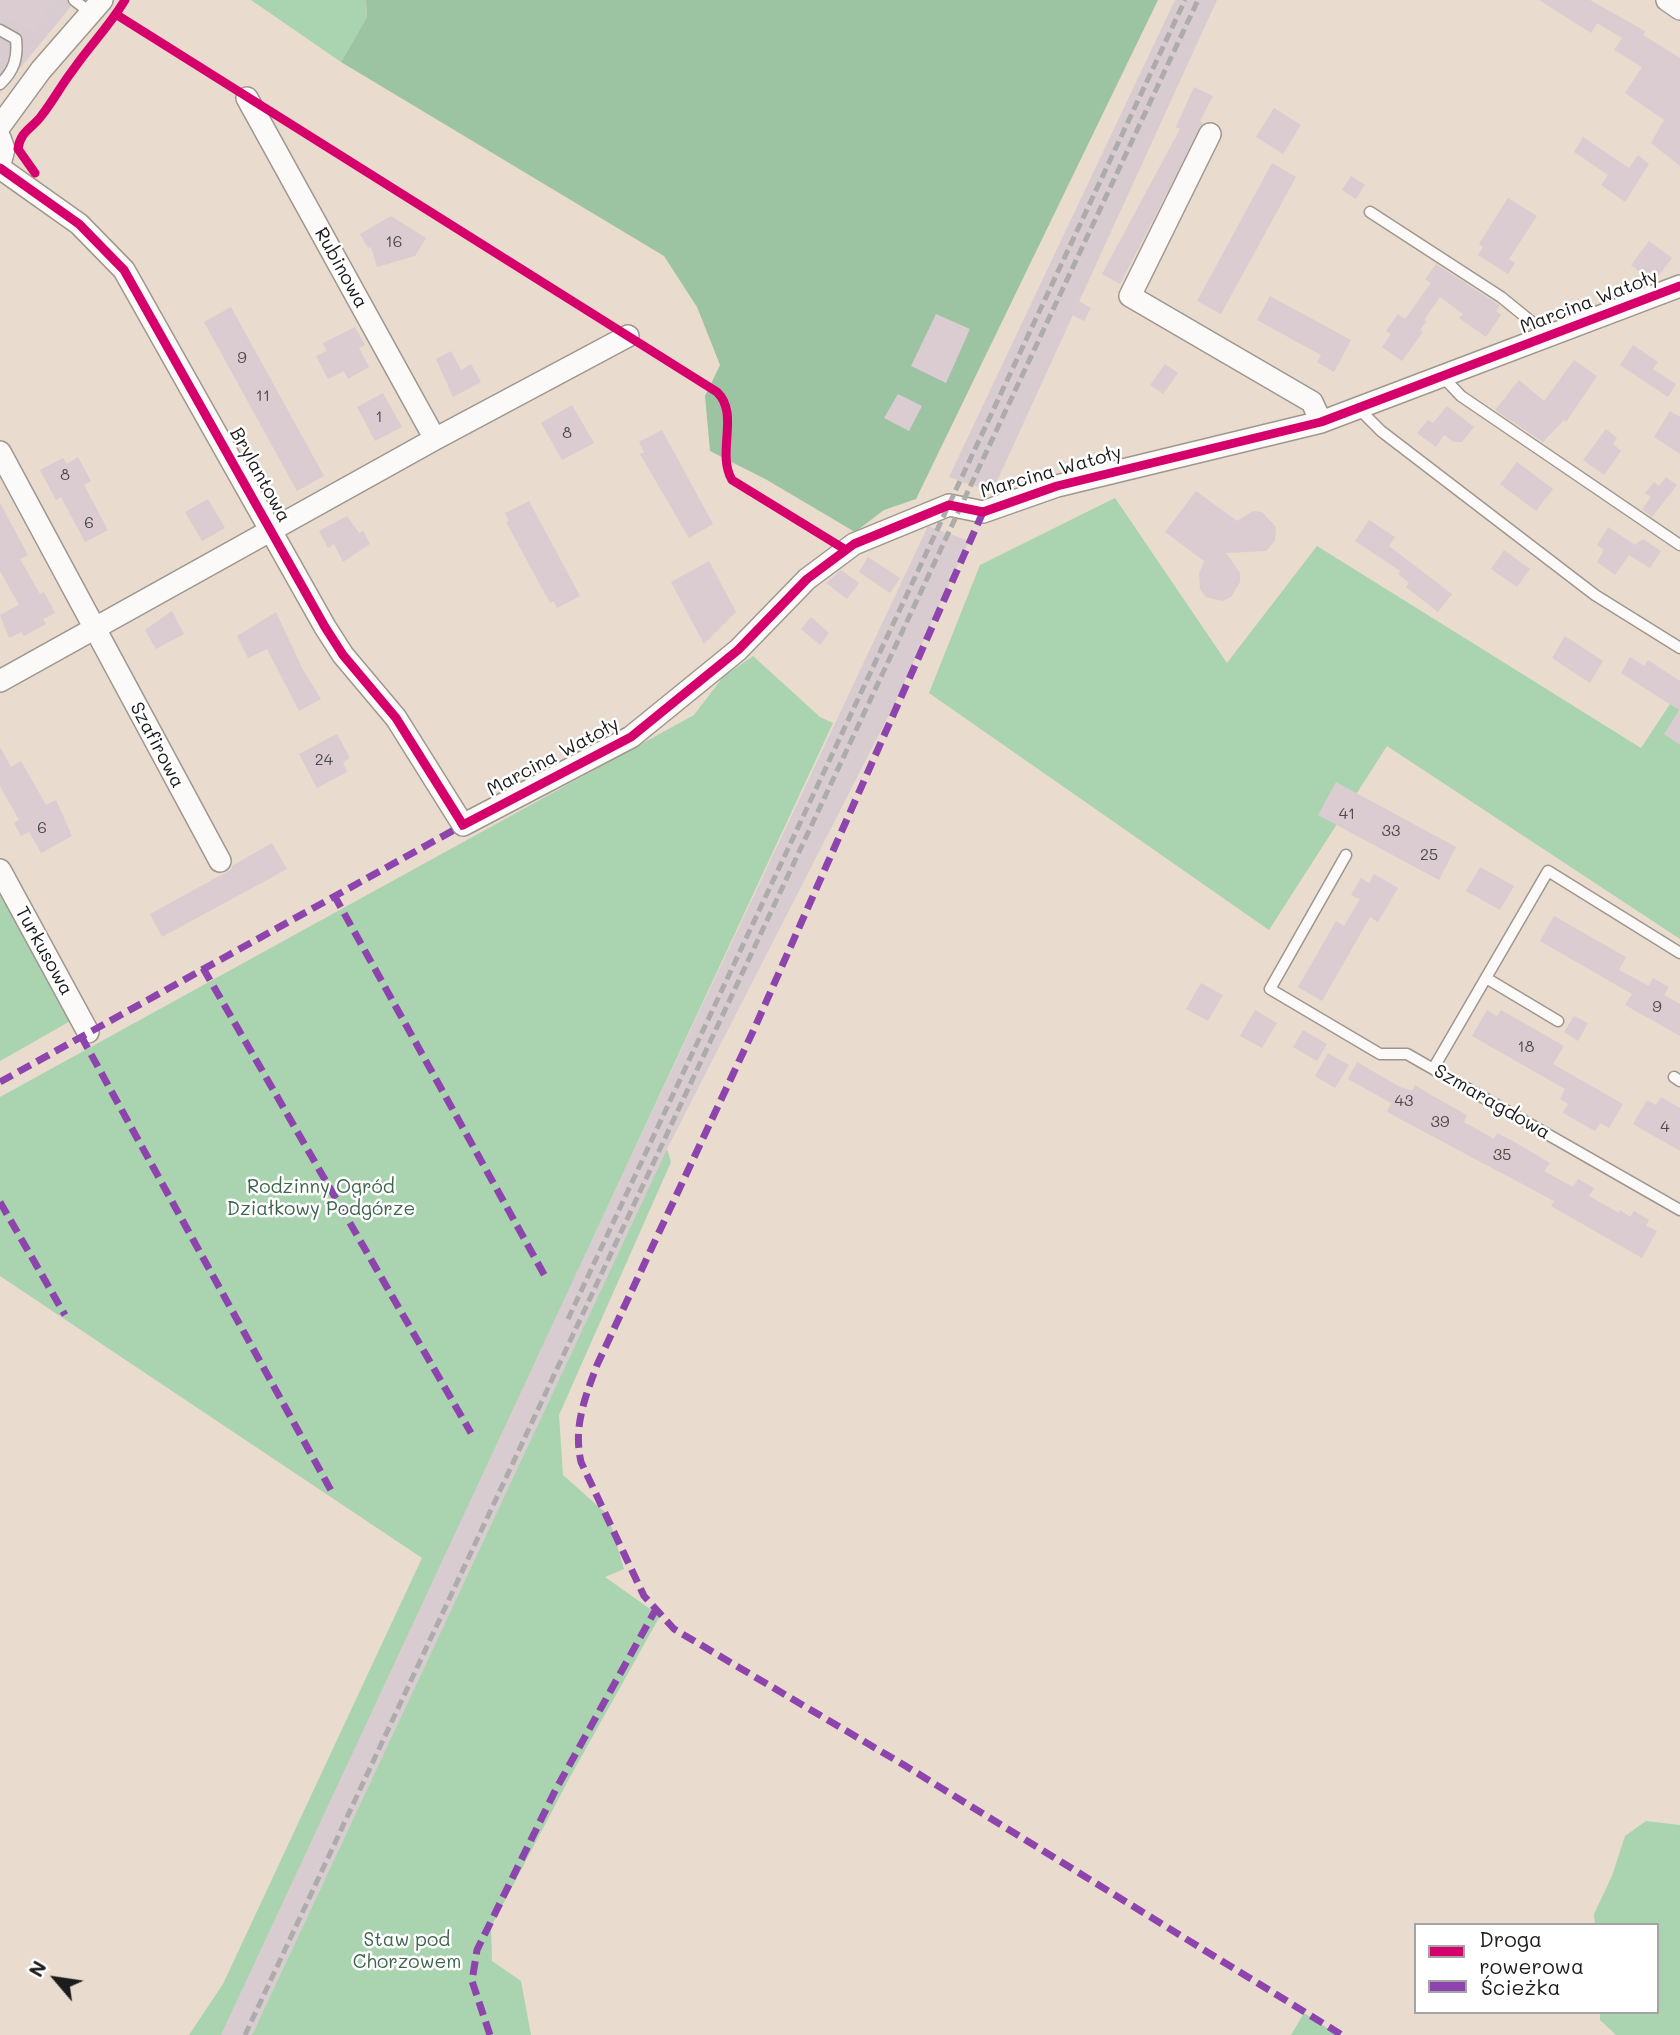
<!DOCTYPE html>
<html>
<head>
<meta charset="utf-8">
<style>
	body { margin:0 }
	#map { position:relative; width:1680px; height:2035px; overflow:hidden; background:#e9dbcd; font-family:Mali,sans-serif }
	canvas { display:block }
	.legend { position:absolute; left:1414px; top:1923px; width:245px; height:91px; box-sizing:border-box; background:#fff; border:2px solid #a4a4a4; margin:0; padding:9px 12px; list-style:none; font-size:21px; color:#1c1c1c }
	.legend li { display:flex; align-items:center; gap:14px; height:35px }
	.legend b { width:35px; border:2px solid #a4a4a4 }
	.north { position:absolute; left:21px; top:1944px; width:70px; height:70px; -webkit-text-stroke:5px #fff; paint-order:stroke; rotate:299deg; font-size:19px; font-weight:700; line-height:28px; text-align:center; color:#1c1c1c }
	.north::after { content:''; display:block; margin:auto; width:24px; height:32px; background:#1c1c1c; clip-path:polygon(50% 0,100% 100%,50% 72%,0 100%) }
</style>
</head>
<body>
<div id="map">
<canvas width="1680" height="2035"></canvas>
<ul class="legend">
<li><b style="height:9px;background:#d6006c"></b>Droga rowerowa</li>
<li><b style="height:9px;background:#8e44ad"></b>Ścieżka</li>
</ul>
<div class="north">N</div>
</div>
<script>
const c = document.querySelector('canvas').getContext('2d');
c.lineJoin = 'round';
function fill(path, color) {
  c.fillStyle = color;
  c.fill(path, 'evenodd');
}
function strokePath(path, color, width, dash) {
  c.strokeStyle = color;
  c.lineWidth = width;
  c.lineCap = dash ? 'butt' : 'round';
  c.setLineDash(dash || []);
  c.stroke(path);
}
function label(font, color, halo, rows, align = 'center') {
  c.font = font + ' Mali,sans-serif';
  c.lineWidth = 5;
  c.setLineDash([]);
  c.textBaseline = 'middle';
  c.strokeStyle = halo;
  c.fillStyle = color;
  for (const [text, x, y, turn = 0] of rows) {
    c.save();
    c.translate(x, y);
    c.rotate((+turn || 0) * Math.PI / 180);
    c.textAlign = isNaN(turn) ? turn : align;
    if (halo) c.strokeText(text, 0, 0);
    c.fillText(text, 0, 0);
    c.restore();
  }
}
const industrial = new Path2D(`
	M0 0H76L0 93Z
	M1175 0H1217L992 492 949 477Z
	M928 526 969 541 894 705 667 1149 252 2035H221L438 1566Z`);
const green = new Path2D(`
	M251 0H366L367 17 341 62Z
	M1115 498 1227 663 1317 546 1641 748 1680 689V939L1387 746 1269 930 929 693 980 565Z
	M753 656 820 717 833 723 221 2035H189L223 1984 422 1558 0 1276V1097L694 715 723 677Z
	M0 896 74 1019 0 1061Z
	M667 1149 671 1162 559 1415 563 1475 608 1515 624 1569 605 1577 660 1616 570 1777 491 1927 492 1961 521 1981 531 2035H252Z
	M1646 1821 1680 1825V2035H1616L1600 2020V2012H1657V1925H1595L1594 1914 1612 1876 1625 1836Z
	M1304 2013 1338 2035H1291Z`);
const forest = new Path2D(`
	M366 0H1158L916 499 884 510 855 532 767 480 710 451 705 396 720 365 697 307 664 256 341 62 367 17Z`);
const building = new Path2D(`
	M0 0H53L35 32 0 15Z
	M1539 0H1590L1645 31 1643 35 1680 58V166L1651 143 1664 120 1625 93 1642 67 1614 50 1622 38 1597 23 1591 33Z
	M1194 87 1213 96 1200 121 1203 123 1120 284 1102 274 1180 129 1176 127Z
	M1274 108 1301 125 1283 154 1256 137Z
	M1583 137 1629 168 1638 155 1649 164 1625 202 1601 185 1608 175 1574 152Z
	M1272 163 1296 177 1221 314 1197 301Z
	M1351 176 1365 185 1356 199 1342 190Z
	M1508 198 1537 216 1509 259 1515 263 1508 274 1478 255 1483 247 1479 244Z
	M391 216 426 238 415 256 377 267 371 247 368 248 360 234Z
	M1649 241 1672 258 1654 282 1631 265Z
	M1436 264 1496 303 1500 306 1496 311 1501 315 1486 337 1459 318 1463 314 1440 297 1424 320 1427 321 1420 330 1423 332 1402 361 1382 347 1391 334 1386 331 1398 314 1405 319 1431 283 1425 279Z
	M1270 296 1351 340 1334 372 1317 362 1321 355 1257 320Z
	M1077 300 1091 308 1084 321 1070 314Z
	M231 307 324 476 297 491 204 322Z
	M936 314 970 329 946 383 911 366Z
	M355 327 365 345 359 348 369 367 348 379 344 371 328 379 316 356 327 351 323 343Z
	M1633 345 1658 362 1653 369 1676 384 1668 397 1620 365Z
	M451 351 461 370 471 364 481 382 453 397 436 359Z
	M1574 360 1597 376 1566 422 1564 420 1543 442 1495 410 1519 380 1544 401Z
	M1165 364 1178 373 1163 394 1150 385Z
	M383 393 402 427 375 441 357 407Z
	M898 394 922 406 909 431 884 418Z
	M572 405 594 443 562 460 541 423Z
	M1447 406 1474 427 1462 442H1454L1444 435 1436 447 1417 433 1428 420 1433 423Z
	M1670 411 1680 417V454L1654 437Z
	M1606 429 1617 438 1613 444 1621 451 1604 475 1583 460Z
	M662 430 713 524 689 538 640 454 644 452 639 442Z
	M78 457 91 481 84 485 108 530 85 542 61 497 56 500 40 470 63 458 67 464Z
	M1517 462 1553 489 1536 511 1500 484Z
	M1666 477 1677 485 1652 517 1642 509 1651 497 1645 493 1654 482 1659 486Z
	M1196 491 1237 521 1253 511 1262 512 1276 527 1275 541 1266 551 1226 553 1240 573V582L1231 597 1222 601 1206 597 1200 589 1199 574 1204 561 1165 532Z
	M208 499 225 528 202 541 185 512Z
	M529 501 580 596 557 608 553 601 550 603 506 522 509 521 505 513Z
	M0 503 28 555 20 559 40 594 44 592 55 613 43 619 46 624 24 636 21 632 9 638 0 615 19 605 0 571Z
	M347 516 359 533 363 531 370 544 343 562 334 544 328 548 319 531Z
	M1369 520 1395 537 1389 546 1452 594 1438 612 1406 587 1409 583 1398 574 1400 571 1355 541Z
	M1608 527 1635 545 1643 539 1661 551 1650 568 1629 555 1615 575 1597 562 1604 550 1597 545Z
	M1504 550 1530 569 1517 587 1491 569Z
	M868 557 900 578 890 593 859 572Z
	M709 561 736 612 704 644 671 582Z
	M841 570 859 583 847 599 826 583Z
	M172 611 184 634 156 649 145 630Z
	M276 612 302 668 321 699 299 711 267 649 248 658 237 636Z
	M811 617 829 633 820 645 801 629Z
	M1565 636 1603 661 1590 683 1552 658Z
	M1630 657 1644 666 1648 660 1680 681V745L1664 734 1679 710 1621 673Z
	M337 734 350 758 343 762 347 772 317 788 299 754Z
	M0 747 11 767 21 761 46 805 56 800 72 836 41 853 29 832 21 836 14 823 19 820 0 786Z
	M1336 782 1456 847 1439 880 1318 815Z
	M272 843 287 869 162 937 150 914 232 869V866Z
	M1480 867 1514 886 1500 910 1466 891Z
	M1374 874 1398 888 1378 922 1370 917 1322 1001 1298 987 1336 921 1344 926 1360 899 1351 895 1361 878 1369 883Z
	M1554 916 1626 957 1619 970 1649 986 1653 978 1669 987 1664 995 1680 1004V1036L1625 1005 1632 994 1540 941Z
	M1201 983 1223 995 1208 1021 1186 1009Z
	M1255 1010 1277 1023 1262 1048 1240 1036Z
	M1487 1010 1497 1016 1501 1010 1564 1046 1553 1064 1623 1104 1609 1128 1600 1123 1595 1131 1563 1113 1568 1104 1560 1099 1565 1089 1472 1036Z
	M1574 1016 1588 1023 1578 1041 1564 1032Z
	M1303 1030 1327 1044 1317 1061 1293 1047Z
	M1328 1053 1349 1065 1335 1088 1315 1076Z
	M1357 1062 1400 1087 1412 1091 1415 1085 1431 1095 1467 1115 1464 1122 1494 1139 1497 1133 1511 1140 1550 1163 1544 1171 1573 1187 1578 1179 1594 1188 1589 1196 1619 1213 1620 1210 1630 1217 1634 1211 1649 1220 1646 1226 1657 1231 1642 1258 1551 1206 1554 1201 1387 1112 1391 1103 1348 1079Z
	M1661 1097 1680 1108V1151L1633 1124 1647 1100 1656 1105Z`);
const service = new Path2D(`
	M74 0 91 13
	M0 30 16 39C18 58 14 71 0 84
	M1370 212 1501 297 1549 336
	M1442 376 1461 396 1680 545
	M1358 408 1381 431 1595 595 1680 648
	M1346 855 1270 989 1380 1054H1407L1680 1210
	M1486 978 1558 1021
	M1433 1069 1548 871 1680 953
	M1674 1077 1680 1081`);
const minor = new Path2D(`
	M1667 0 1680 9
	M247 98 435 439
	M0 126 41 70 102 0
	M1210 134 1130 296 1312 402 1321 422
	M0 138 4 149 0 164
	M0 168 79 224 124 270 325 627 343 655 396 718 463 825 631 737 738 650 807 579 854 544 949 505 983 512 1057 486 1321 422 1680 286
	M0 452 220 861
	M0 681 435 439 628 336
	M0 870 88 1032`);
const rail = new Path2D(`
	M568 1319 1185 0
	M245 2035 1198 0`);
const quiet = new Path2D(`
	M983 512 755 1027 597 1365C585 1398 573 1426 581 1462L644 1596 674 1629 904 1765 1342 2035
	M334 895 546 1278
	M203 968 471 1433
	M81 1036 333 1494
	M0 1082 463 825
	M0 1202 65 1315
	M490 2035 472 1981 477 1950 556 1789 656 1609`);
const cycleway = new Path2D(`
	M117 15 717 392C740 414 716 453 732 480L846 550
	M0 168 79 224 124 270 325 627 343 655 396 718 463 825 631 737 738 650 807 579 854 544 949 505 983 512 1057 486 1321 422 1680 286
	M35 173 18 149C20 131 33 128 42 115 53 101 62 84 73 70 91 44 108 28 125 0`);
const numberNames = [
	["16",394,242],
	["9",242,358],
	["11",263,396],
	["1",379,417],
	["8",567,433],
	["8",65,475],
	["6",89,523],
	["24",324,760],
	["41",1347,814],
	["6",42,828],
	["33",1391,831],
	["25",1429,855],
	["9",1657,1007],
	["18",1526,1047],
	["43",1404,1101],
	["39",1440,1122],
	["4",1665,1127],
	["35",1502,1155]
];
const streetNames = [
	["Rubinowa",341,268,61],
	["Marcina Watoły",1589,302,-21],
	["Marcina Watoły",1051,472,-16],
	["Brylantowa",260,475,61],
	["Szafirowa",157,745,62],
	["Marcina Watoły",553,757,-28],
	["Turkusowa",44,951,61],
	["Szmaragdowa",1492,1102,30]
];
const parkNames = [
	["Rodzinny Ogród",321,1187],
	["Działkowy Podgórze",321,1209],
	["Staw pod",407,1940],
	["Chorzowem",407,1962]
];
fill(industrial, '#d8ccd1');
fill(green, '#a9d4af');
fill(forest, '#9dc4a2');
fill(building, '#daccd0');
strokePath(service, '#9f978f', 13);
strokePath(minor, '#9f978f', 24);
strokePath(service, '#fcfaf8', 10);
strokePath(minor, '#fcfaf8', 21);
strokePath(rail, '#aeacaa', 5, [10, 5]);
strokePath(quiet, '#8e44ad', 7, [14, 7]);
strokePath(cycleway, '#d6006c', 9);
label('16px', '#4c4849', null, numberNames);
label('19px', '#1c1c1c', '#fff', streetNames);
label('19px', '#3f644d', '#fff', parkNames);
</script>
</body>
</html>
